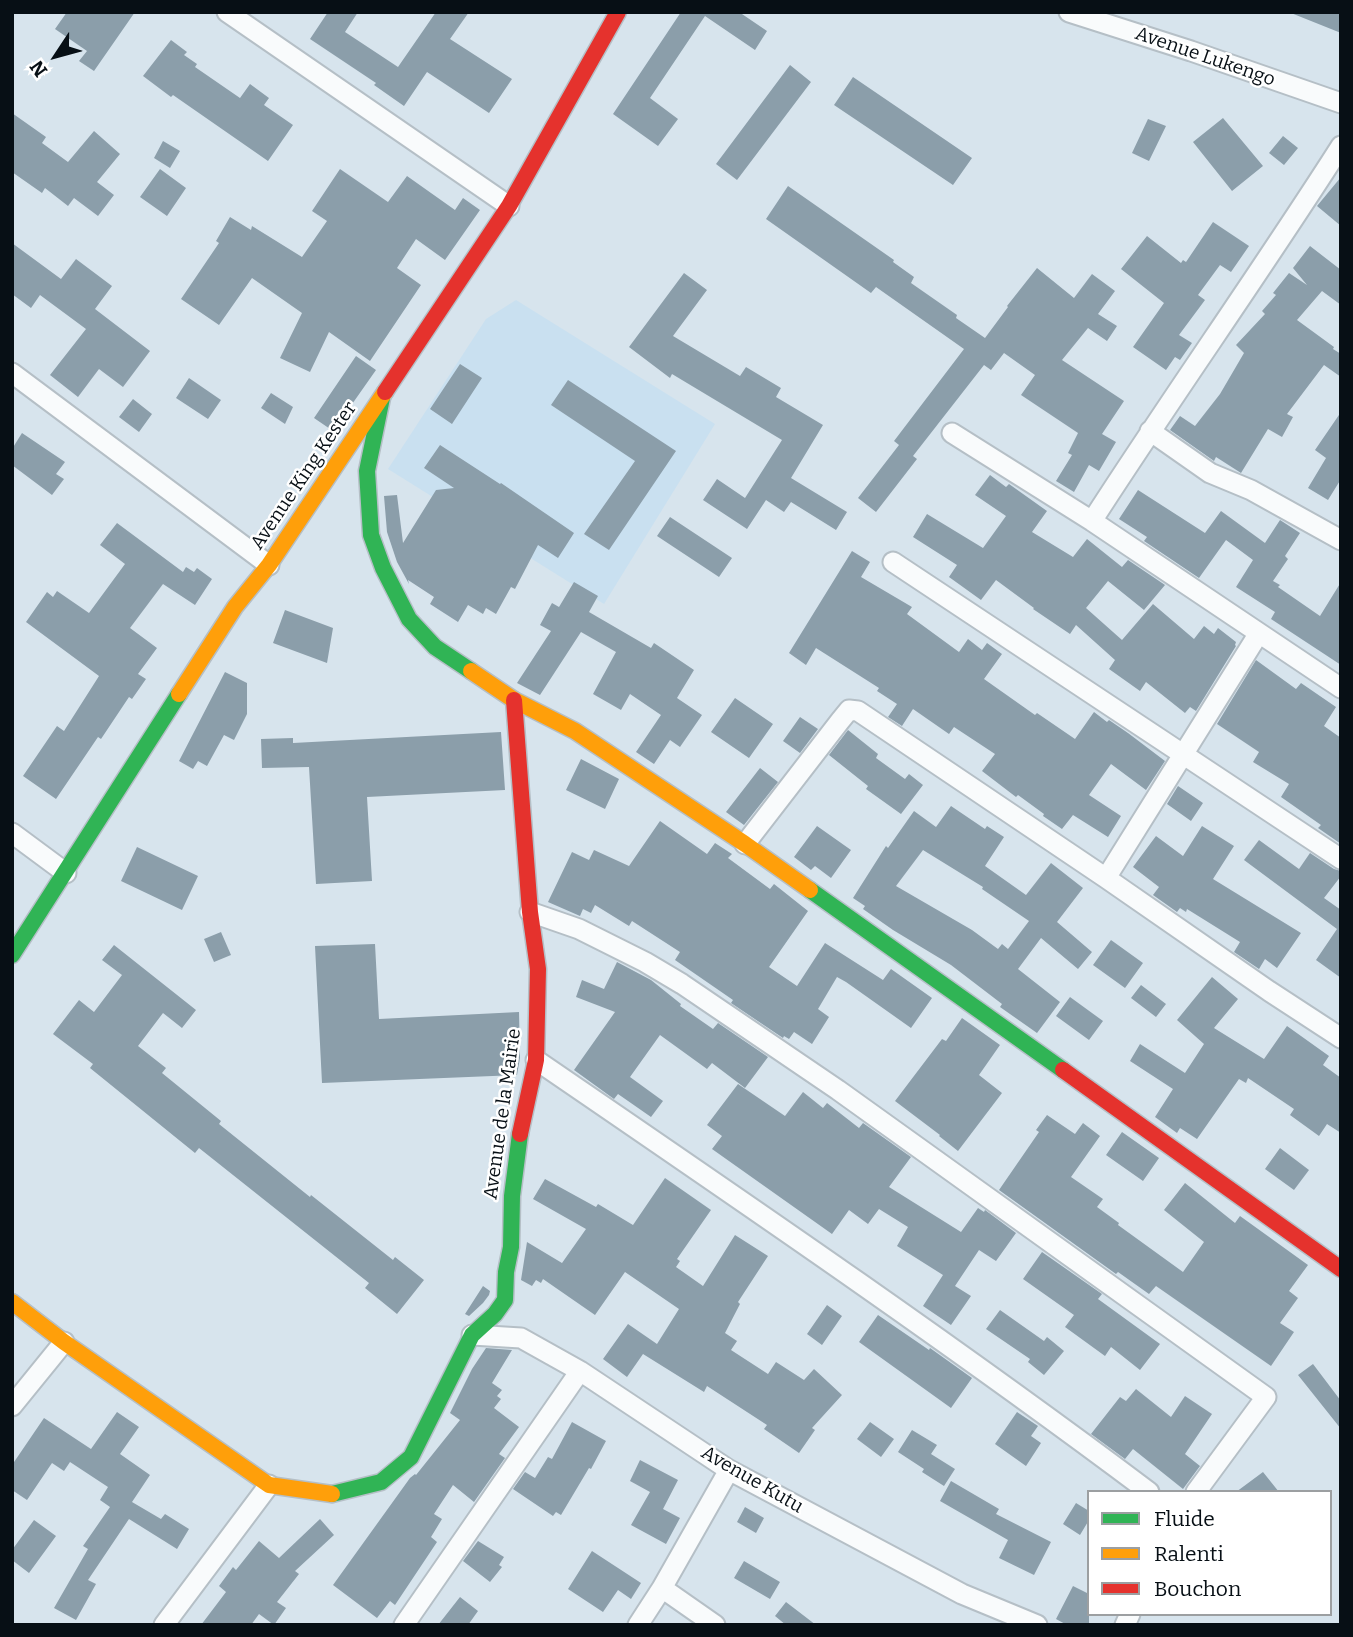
<!DOCTYPE html>
<html>
<head>
<meta charset="utf-8">
<style>
	body { margin:0 }
	#map { position:relative; width:1353px; height:1637px; overflow:hidden; background:#d7e4ed; font-family:Bitter,serif }
	canvas { display:block }
	.frame { position:absolute; inset:0; border:14px solid #070f15; pointer-events:none }
	.legend { position:absolute; left:1087px; top:1490px; width:245px; height:126px; box-sizing:border-box; background:#fff; border:2px solid #9c9fa1; margin:0; padding:9px 12px; list-style:none; font-size:21px; color:#070f15 }
	.legend li { display:flex; align-items:center; gap:14px; height:35px }
	.legend b { width:35px; border:2px solid #9c9fa1 }
	.north { position:absolute; left:21px; top:21px; width:70px; height:70px; -webkit-text-stroke:5px #fff; paint-order:stroke; rotate:234deg; font-size:19px; font-weight:700; line-height:28px; text-align:center; color:#070f15 }
	.north::after { content:''; display:block; margin:auto; width:24px; height:32px; background:#070f15; clip-path:polygon(50% 0,100% 100%,50% 72%,0 100%) }
</style>
</head>
<body>
<div id="map">
<canvas width="1353" height="1637"></canvas>
<div class="frame"></div>
<ul class="legend">
<li><b style="height:9px;background:#30b455"></b>Fluide</li>
<li><b style="height:9px;background:#ff9f0a"></b>Ralenti</li>
<li><b style="height:9px;background:#e5322d"></b>Bouchon</li>
</ul>
<div class="north">N</div>
</div>
<script>
const c = document.querySelector('canvas').getContext('2d');
c.lineJoin = 'round';
function fill(path, color) {
  c.fillStyle = color;
  c.fill(path, 'evenodd');
}
function strokePath(path, color, width, dash) {
  c.strokeStyle = color;
  c.lineWidth = width;
  c.lineCap = dash ? 'butt' : 'round';
  c.setLineDash(dash || []);
  c.stroke(path);
}
function label(font, color, halo, rows, align = 'center') {
  c.font = font + ' Bitter,serif';
  c.lineWidth = 5;
  c.setLineDash([]);
  c.textBaseline = 'middle';
  c.strokeStyle = halo;
  c.fillStyle = color;
  for (const [text, x, y, turn = 0] of rows) {
    c.save();
    c.translate(x, y);
    c.rotate((+turn || 0) * Math.PI / 180);
    c.textAlign = isNaN(turn) ? turn : align;
    if (halo) c.strokeText(text, 0, 0);
    c.fillText(text, 0, 0);
    c.restore();
  }
}
const built = new Path2D(`
	M516 300 715 424 604 604 388 469 486 319Z`);
const building = new Path2D(`
	M67 12H135L94 71 79 61 87 51 55 29Z
	M328 12H358L345 32 398 67 436 12H469L450 39 512 79 489 113 427 72 404 106 374 85 376 83 310 39Z
	M681 12H739L767 31 755 50 705 16 650 98 678 119 658 146 613 114Z
	M1292 12H1341V33L1291 13Z
	M171 40 187 52 184 55 197 64 195 67 240 98 250 84 269 98 264 105 293 125 268 161 173 95 171 97 143 76Z
	M790 65 811 82 737 180 716 164Z
	M853 77 972 158 953 185 834 105Z
	M12 113 46 137 42 143 68 162 94 131 120 154 97 182 114 195 98 216 74 198 68 206 45 188 42 193 12 172Z
	M1223 118 1263 166 1232 191 1193 142Z
	M1148 119 1166 126 1149 161 1132 153Z
	M1283 136 1298 148 1284 165 1269 153Z
	M163 141 180 151 170 168 154 158Z
	M160 169 186 188 167 216 140 197Z
	M340 169 388 202 407 176 455 210 463 198 480 210 445 260 416 239 397 268 421 285 370 361 329 332 310 372 280 358 302 313 252 278 219 325 181 299 219 243 216 241 230 217 251 230 252 226 302 257 327 221 312 211Z
	M1341 177V226L1317 206Z
	M788 186 894 260 893 262 914 277 911 283 957 315 956 318 985 338 1008 307 1007 306 1037 268 1074 298 1092 274 1115 291 1098 314 1117 326 1107 341 1088 328 1062 360 1124 401 1102 434 1116 442 1099 471 1089 465 1074 492 1056 481 1072 455 1068 453 1078 433 1021 395 1035 375 1004 353 991 370 984 365 913 456 917 459 876 512 858 498 899 445 894 441 964 349 876 287 871 293 766 219Z
	M1213 222 1249 246 1231 272 1220 265 1198 295 1205 300 1179 335 1192 343 1180 360 1175 357 1166 370 1133 347 1164 303 1121 269 1147 236 1181 263 1183 260 1186 262Z
	M12 243 61 279 76 259 112 286 95 309 150 351 123 387 99 369 78 397 50 375 86 329 40 295 31 308 12 294Z
	M1310 246 1341 270V305L1322 291 1297 320 1334 347 1333 349 1341 354V377L1324 365 1287 414 1293 417 1282 437 1268 429 1241 473 1216 457 1214 461 1170 430 1180 416 1195 426 1220 394 1244 353 1236 345 1265 314 1262 311 1276 295 1273 293 1289 273 1307 285 1293 268Z
	M684 273 707 290 673 336 740 376 746 367 781 388 776 397 823 425 791 478 847 512 836 530 791 502 784 512 766 500 747 529 703 500 717 479 745 498 782 440 672 374 670 378 629 347Z
	M356 356 376 370 343 417 346 419 336 433 314 418Z
	M460 364 482 378 452 424 430 409Z
	M189 378 221 400 208 419 176 398Z
	M568 380 676 451 609 550 584 534 635 461 551 405Z
	M271 393 293 407 285 424 261 408Z
	M133 399 152 414 139 432 119 417Z
	M1341 412V479L1328 500 1308 488 1326 458 1315 450Z
	M22 433 65 462 56 474 64 479 52 495 12 465V449Z
	M440 445 500 484 501 483 574 533 558 558 538 545 515 589 511 587 496 614 486 608 483 614 468 605 458 622 430 604 434 597 408 580 409 584 397 562 387 532 384 496 397 495 403 543 436 490 454 488 424 468Z
	M990 475 1006 487 1009 484 1047 511 1032 532 1073 557 1087 539 1122 567 1128 560 1165 585 1144 610 1108 581 1086 608 1122 640 1153 604 1194 639 1204 626 1214 634 1218 628 1236 642 1235 645 1236 646 1196 711 1190 707 1185 713 1146 682 1140 691 1109 669 1115 660 1076 625 1070 634 1033 609 1034 608 996 580 981 600 949 577 957 565 913 537 927 514 983 548 1006 516 975 495Z
	M1138 490 1205 533 1221 511 1265 543 1280 520 1300 533 1285 556 1288 559 1273 581 1280 585 1278 587 1320 616 1341 582V665L1271 619 1275 612 1236 587 1253 560 1226 540 1199 578 1144 541 1147 537 1119 519Z
	M670 517 732 558 719 577 657 536Z
	M117 523 183 572 186 567 194 572 197 568 212 579 195 605 163 584 130 628 157 648 138 674 146 679 132 699 129 697 101 739 98 737 56 799 23 776 57 726 64 731 99 676 26 622 47 592 53 597 57 591 89 613 125 564 100 545Z
	M852 551 870 562 861 577 912 607 907 614 959 652 968 639 982 650 987 643 1002 654 984 679 1035 715 1037 713 1075 739 1094 712 1107 722 1109 720 1128 733 1165 761 1146 790 1111 764 1089 795 1121 816 1108 837 1073 815 1062 829 1043 816 1044 814 1018 795 1016 797 982 771 995 754 954 727 949 734 913 709 902 726 888 717 897 704 877 691 879 688 816 648 806 665 789 653Z
	M574 582 598 596 589 612 651 648 654 643 694 670 677 698 702 715 680 747 670 740 654 764 636 752 661 715 630 694 621 710 593 694 616 652 581 632 540 695 517 683 551 631 540 625 552 603 559 607Z
	M285 610 333 628 327 663 273 643Z
	M1256 660 1296 689 1301 683 1336 707 1324 726 1341 738V844L1318 828 1321 825 1281 797 1289 784 1253 762 1259 752 1217 724Z
	M225 672 247 683V714L234 740 224 735 207 766 198 761 193 769 179 761Z
	M735 698 773 724 749 758 711 732Z
	M800 717 818 729 800 753 783 741Z
	M848 730 878 754 876 758 905 779 909 774 923 785 901 814 866 789 868 786 829 755Z
	M501 732 505 790 367 797 372 881 316 884 309 767 262 768 261 739 293 738V743Z
	M581 759 619 779 605 809 566 790Z
	M760 768 778 782 744 825 726 812Z
	M1178 786 1203 803 1191 821 1167 804Z
	M951 806 985 829 987 826 1004 837 985 866 1026 895 1051 863 1083 888 1057 922 1092 952 1078 969 1041 938 1018 969 1060 1002 1037 1033 1000 1007 1002 1004 951 965 893 930 863 909 865 906 853 898 886 846 888 848 914 811 936 827ZM923 850 983 887 982 889 1029 921 1008 949 1002 944 998 949 972 930 896 886Z
	M660 821 707 854 715 843 732 854 728 858 770 889 774 884 808 911 769 967 797 986 825 943 883 980 891 969 932 998 911 1028 846 982 837 977 818 1009 829 1017 812 1044 794 1032 789 1039 784 1036 783 1038 731 1003 733 1000 675 960 680 952 632 921 629 926 595 905 591 913 583 909 580 916 548 902 572 852 589 860 594 850 629 866Z
	M817 826 851 850 831 878 815 866 811 870 794 857Z
	M1202 826 1234 846 1213 879 1301 933 1277 968 1265 959 1259 969 1234 952 1240 942 1187 909 1186 912 1180 908 1177 912 1153 895 1159 887 1133 867 1156 836 1183 856Z
	M1259 840 1299 869 1310 853 1334 869 1341 871V876L1324 898 1341 910V978L1316 960 1337 929 1244 860Z
	M137 847 198 876 182 910 121 881Z
	M221 932 231 955 214 962 204 939Z
	M1111 940 1143 963 1125 988 1093 965Z
	M375 944 379 1019 519 1012 520 1058 517 1075 322 1083 315 946Z
	M114 945 196 1010 182 1028 163 1013 138 1046 166 1068 162 1073 221 1121 219 1124 310 1197 311 1195 393 1260 395 1257 424 1280 397 1314 365 1288 369 1283 199 1148 195 1153 90 1068 93 1064 53 1034 79 1000 94 1012 122 975 102 960Z
	M617 962 651 980 681 1004 680 1006 713 1029 718 1023 768 1057 745 1088 712 1063 707 1069 660 1035 630 1077 663 1101 651 1117 618 1094 614 1099 574 1070 615 1012 576 997 582 980 604 989Z
	M1212 977 1238 999 1214 1028 1264 1059 1287 1026 1329 1056 1323 1065 1341 1078V1133L1327 1124 1319 1136 1290 1115 1294 1109 1248 1078 1246 1083 1239 1079 1197 1139 1180 1128 1177 1133 1155 1117 1173 1089 1130 1061 1140 1044 1185 1073 1204 1044 1177 1020Z
	M1141 985 1166 1004 1156 1017 1131 998Z
	M1070 997 1103 1021 1089 1040 1056 1016Z
	M962 1018 1000 1045 979 1075 1002 1093 958 1151 939 1136 940 1135 895 1101 942 1039 946 1041Z
	M738 1084 785 1116 803 1092 823 1108 827 1103 859 1128 863 1123 911 1157 889 1187 961 1232 978 1208 984 1212 985 1210 1016 1233 996 1261 979 1250 955 1286 971 1296 951 1325 923 1306 943 1275 897 1246 908 1227 879 1209 868 1224 849 1210 832 1234 712 1149 722 1136 707 1125Z
	M1047 1115 1075 1134 1083 1123 1100 1136 1071 1177 1103 1199 1097 1207 1119 1223 1118 1225 1183 1272 1204 1242 1164 1210 1185 1183 1235 1223 1240 1216 1308 1265 1289 1291 1298 1298 1280 1323 1294 1332 1271 1366 1156 1286 1149 1294 1118 1272 1116 1274 999 1190 1039 1132 1036 1130Z
	M1122 1132 1159 1158 1143 1181 1106 1155Z
	M1280 1148 1309 1170 1294 1190 1265 1169Z
	M665 1178 711 1210 677 1259 680 1261 676 1267 703 1286 735 1235 768 1256 738 1302 740 1304 725 1333 737 1341 731 1350 768 1374 776 1362 804 1380 814 1369 842 1395 812 1428 815 1430 799 1453 764 1429 767 1425 707 1386 704 1392 643 1354 627 1377 603 1359 628 1324 657 1344 679 1309 625 1272 595 1315 543 1279 541 1283 536 1280 532 1286 521 1280 527 1242 562 1263 586 1229 533 1199 545 1179 596 1207 598 1204 633 1225Z
	M1042 1252 1102 1294 1098 1299 1160 1344 1140 1370 1111 1347 1105 1356 1065 1327 1074 1315 1023 1279Z
	M483 1286 490 1291 489 1295 483 1303 469 1316 465 1314Z
	M827 1305 842 1316 822 1345 807 1334Z
	M1000 1310 1044 1341 1047 1337 1064 1351 1044 1375 1028 1362 1030 1359 986 1329Z
	M878 1315 929 1350 930 1348 972 1378 951 1408 859 1342Z
	M486 1348 512 1350 492 1383 502 1390 497 1396 501 1399 494 1408 519 1427 499 1454 505 1458 474 1502 453 1485 434 1514 442 1519 431 1537 437 1542 395 1605 390 1601 377 1618 333 1585 410 1478 415 1474 416 1475 460 1420 450 1413 472 1369Z
	M1313 1364 1341 1401V1429L1298 1375Z
	M1136 1389 1171 1417 1185 1396 1212 1414 1185 1454 1200 1466 1183 1489 1133 1449 1125 1459 1091 1434 1120 1397 1126 1401Z
	M117 1412 139 1427 120 1454 150 1475 132 1502 161 1519 165 1514 189 1529 177 1549 129 1519 88 1580 96 1584 76 1620 54 1608 88 1549 83 1546 110 1507 100 1500 108 1487 70 1462 64 1471 52 1463 27 1500 12 1490V1465L44 1418 91 1449Z
	M1017 1412 1038 1426 1031 1436 1041 1443 1026 1466 995 1444Z
	M572 1422 606 1441 591 1469 589 1468 561 1515 556 1512 553 1516 513 1489 525 1472 535 1478 548 1457 552 1459Z
	M870 1422 894 1439 881 1457 857 1439Z
	M912 1430 937 1445 931 1454 955 1469 944 1486 922 1472 924 1469 898 1452Z
	M640 1460 678 1480 663 1509 680 1518 666 1544 631 1525 650 1492 630 1481Z
	M1263 1472 1279 1492H1236Z
	M951 1481 999 1509 996 1514 1051 1542 1034 1575 999 1558 1008 1540 940 1501Z
	M1076 1503 1089 1511V1520L1080 1535 1063 1524Z
	M745 1507 764 1518 756 1533 737 1522Z
	M320 1519 334 1535 295 1571 299 1574 277 1602 286 1608 274 1625 259 1614 251 1625H201L226 1592 219 1586 233 1567 236 1570 259 1541 279 1558Z
	M34 1520 56 1536 29 1573 12 1560V1550Z
	M478 1541 504 1557 499 1565 502 1567 490 1582 463 1561Z
	M592 1551 641 1583 631 1599 618 1590 603 1612 568 1589Z
	M744 1561 780 1582 770 1599 734 1578Z
	M1073 1586 1089 1594V1625H1067L1056 1619Z
	M460 1597 478 1611 468 1625H438Z
	M786 1602 816 1625H786L775 1616Z`);
const street = new Path2D(`
	M227 12 509 206
	M1069 12 1191 51 1341 103
	M12 373 269 565
	M1150 431 1210 473 1251 490 1341 540
	M952 433 1092 521 1341 688
	M1092 521C1173 395 1260 273 1341 146
	M893 562 1341 859
	M12 833 66 873
	M745 844 840 721 849 710 858 711 1106 878 1269 991 1341 1038
	M1106 878 1259 633
	M530 912 579 929 645 962 682 984 838 1090 1266 1397 1196 1492
	M536 1060C742 1201 949 1342 1149 1492
	M472 1335 521 1338 580 1371 729 1470 962 1594 1037 1625
	M12 1406 64 1342
	M662 1588 715 1625
	M164 1625 269 1485
	M404 1625 580 1371
	M638 1625 662 1588 729 1470
	M1125 1625 1130 1614`);
const fast = new Path2D(`
	M382 398 367 471 371 535 383 568 409 619 435 647 471 671
	M810 890 1063 1070
	M12 955 179 694
	M332 1494 381 1482 411 1457 472 1335 495 1314 505 1300 506 1272 511 1247 512 1196 520 1134`);
const slow = new Path2D(`
	M471 671 514 700 575 731 745 844 810 890
	M179 694 235 607 269 565 385 392
	M12 1302 64 1342 269 1485 332 1494`);
const jam = new Path2D(`
	M385 392 509 206 618 12
	M514 700 530 912 538 969 536 1060 520 1134
	M1063 1070 1341 1269`);
const streetNames = [
	["Avenue Lukengo",1205,57,19],
	["Avenue King Kester",304,476,-56],
	["Avenue de la Mairie",503,1114,-82],
	["Avenue Kutu",752,1480,30]
];
fill(built, '#c9e0f0');
fill(building, '#8b9eaa');
strokePath(street, '#b5bfc6', 23);
strokePath(fast, '#b5bfc6', 19);
strokePath(slow, '#b5bfc6', 19);
strokePath(jam, '#b5bfc6', 19);
strokePath(street, '#f9fbfc', 19);
strokePath(fast, '#30b455', 16);
strokePath(slow, '#ff9f0a', 16);
strokePath(jam, '#e5322d', 16);
label('19px', '#070f15', '#fff', streetNames);
</script>
</body>
</html>
